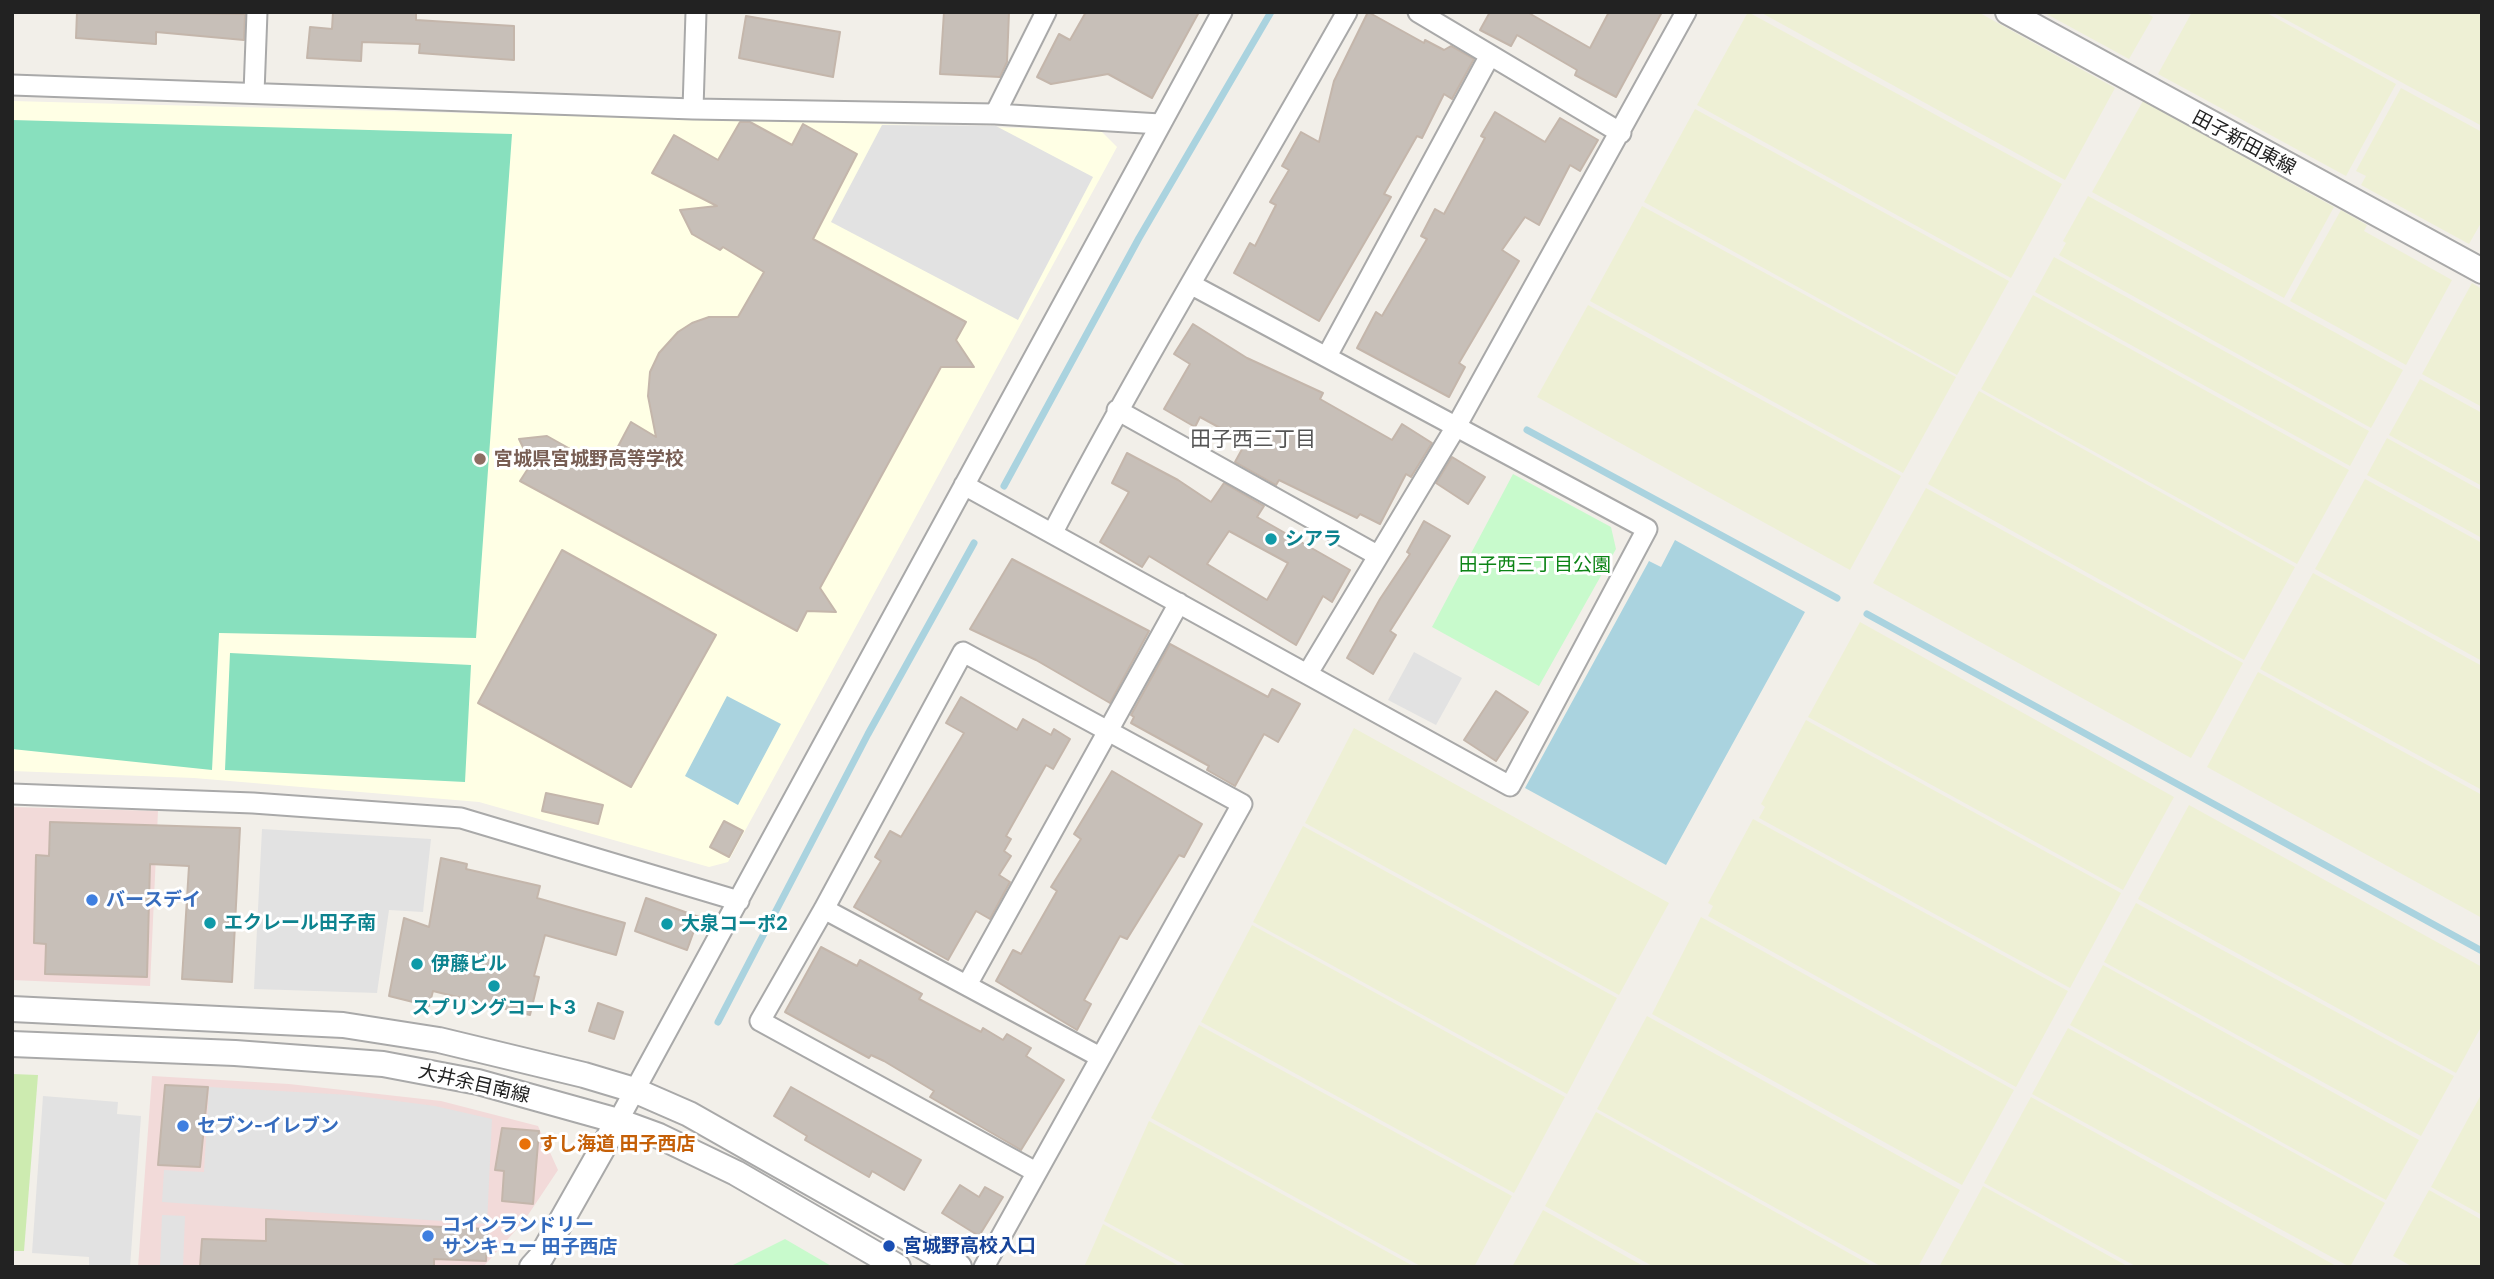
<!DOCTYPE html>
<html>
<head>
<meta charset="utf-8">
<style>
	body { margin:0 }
	#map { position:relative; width:2494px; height:1279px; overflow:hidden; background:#f2efe9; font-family:Inter,sans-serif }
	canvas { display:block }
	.frame { position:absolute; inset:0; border:14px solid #222; pointer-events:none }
</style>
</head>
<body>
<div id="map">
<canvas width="2494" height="1279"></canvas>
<div class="frame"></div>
</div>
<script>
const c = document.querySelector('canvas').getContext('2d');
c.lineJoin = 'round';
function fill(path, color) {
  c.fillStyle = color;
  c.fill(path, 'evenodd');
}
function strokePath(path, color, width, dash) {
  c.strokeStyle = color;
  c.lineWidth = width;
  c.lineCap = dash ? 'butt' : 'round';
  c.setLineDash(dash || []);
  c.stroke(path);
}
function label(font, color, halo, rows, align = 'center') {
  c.font = font + ' Inter,"Noto Sans JP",sans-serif';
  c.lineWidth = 6;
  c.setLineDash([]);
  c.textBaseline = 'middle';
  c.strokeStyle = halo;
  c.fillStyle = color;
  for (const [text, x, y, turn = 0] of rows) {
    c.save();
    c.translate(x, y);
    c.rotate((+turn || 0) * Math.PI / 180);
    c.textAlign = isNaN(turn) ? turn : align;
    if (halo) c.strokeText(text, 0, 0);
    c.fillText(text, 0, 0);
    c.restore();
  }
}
const commercial = new Path2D(`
	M12 807 158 811 150 986 12 980Z
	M152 1076 289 1084 441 1101 538 1126 558 1170 524 1221 483 1267H138Z`);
const education = new Path2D(`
	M12 101 1100 130 1117 147 728 862 709 867 479 802 194 778 12 771Z`);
const farmland = new Path2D(`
	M1748 12 2062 184 2011 278 1697 105Z
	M1760 12H1978L2115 88 2065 180Z
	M2043 12H2145L2153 17 2129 59Z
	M2192 12H2265L2396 84 2346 176 2158 74Z
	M2272 12H2482V126Z
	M2401 88 2482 132V221L2469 244 2361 185 2366 176 2356 171Z
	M2143 101 2334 207 2284 298 2092 192Z
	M1695 109 2009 281 1957 375 1644 202Z
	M2088 196 2403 370 2371 428 2059 255 2066 243 2063 241Z
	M1642 206 1956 377 1903 473 1590 301Z
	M2341 210 2367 225 2364 231 2452 280 2406 365 2290 301Z
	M2054 257 2369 431 2350 466 2035 292Z
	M2472 283 2482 289V407L2422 374Z
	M2033 295 2349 470 2297 564 1981 389Z
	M1588 305 1901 476 1850 570 1537 397Z
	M2420 379 2482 413V486L2389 435Z
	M1979 391 2295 567 2244 660 1928 484Z
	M2387 438 2482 491V538L2367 475Z
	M2365 479 2482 543V661L2315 569Z
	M1926 488 2243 663 2191 758 1873 583Z
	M2313 573 2482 666V790L2260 669Z
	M1860 622 2174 797 2123 890 1808 717Z
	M2258 672 2482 795V918L2207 767Z
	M1806 720 2121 893 2070 988 1759 818 1765 807 1761 804Z
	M1354 728 1669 903 1619 995 1305 823Z
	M2189 805 2482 967V1025L2456 1073 2138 899Z
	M1753 819 2068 991 2016 1087 1708 916 1713 906 1708 903Z
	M1303 826 1617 998 1567 1094 1253 922Z
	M2136 903 2454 1076 2421 1136 2104 962Z
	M1701 917 2014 1090 1962 1185 1652 1014Z
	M1252 925 1565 1097 1514 1193 1201 1022Z
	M2103 965 2419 1140 2386 1200 2070 1025Z
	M1647 1016 1960 1190 1918 1267H1882L1597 1109Z
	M1199 1025 1512 1196 1474 1267H1422L1151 1118Z
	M2068 1028 2385 1203 2350 1267 2032 1094Z
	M2482 1093V1215L2431 1187Z
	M2031 1097 2338 1267H2137L1984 1183Z
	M1596 1112 1874 1267H1654L1545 1206Z
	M1149 1121 1415 1267H1189L1104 1221Z
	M1983 1186 2129 1267H1939Z
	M2429 1190 2482 1220V1267H2413L2393 1256Z
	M1543 1210 1645 1267H1512Z
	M1103 1224 1181 1267H1084Z`);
const grass = new Path2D(`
	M12 1074 38 1075 24 1251H12Z`);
const park = new Path2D(`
	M1513 474 1611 527 1616 549 1539 686 1432 627Z
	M785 1239 833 1267H729Z`);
const pitch = new Path2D(`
	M12 120 512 134 476 638 219 633 212 770 12 749Z
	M230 653 471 665 465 782 225 770Z`);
const parking = new Path2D(`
	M882 125 996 126 1093 177 1018 320 831 222Z
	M1414 652 1462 678 1436 725 1388 700Z
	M262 829 431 839 423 912 389 910 377 993 254 989Z
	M209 1087 350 1095 435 1106 492 1119 487 1224 162 1202 164 1170 204 1172Z
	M43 1096 118 1102 117 1114 141 1116 130 1267H89V1257L32 1253Z
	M162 1215 185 1216 183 1267H160Z`);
const water = new Path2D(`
	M1675 540 1805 612 1666 865 1525 788 1649 561 1661 567Z
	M727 696 781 724 738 805 685 776Z`);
const stream = new Path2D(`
	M1527 430 1837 598
	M1004 486 1139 238 1271 12
	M1867 614 2482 951
	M718 1022 868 734 974 543`);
const building = new Path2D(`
	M77 12 245 14 244 40 156 32V44L76 38Z
	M333 12H416V20L514 26V60L419 53 420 44 362 42 361 61 307 58 310 27 332 29Z
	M944 12H1009L1007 62 1000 77 940 74Z
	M1086 12H1199L1152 98 1108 74 1051 84 1037 77 1059 34 1070 40Z
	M1368 12 1424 43 1425 40 1444 50 1451 46 1474 59 1452 99 1444 94 1422 138 1417 136 1384 194 1391 197 1319 321 1234 273 1250 243 1255 246 1276 205 1270 202 1289 170 1282 166 1301 132 1319 142 1334 81Z
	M1490 12H1527L1590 48 1609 12H1662L1616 97 1575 75 1577 70 1517 35 1511 46 1480 30Z
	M746 16 840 32 833 77 739 58Z
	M1495 112 1545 142 1560 118 1598 140 1580 171 1570 165 1539 225 1525 217 1502 250 1519 261 1459 363 1465 367 1449 397 1357 348 1376 312 1382 316 1427 239 1421 236 1435 209 1444 214 1485 138 1481 136Z
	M740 122H750L792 145 803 124 857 154 813 239 966 322 956 340 974 367H941L820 588 836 612 807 611 797 631 520 481 531 464 519 439 547 436 606 469 631 422 656 437 648 396 650 372 659 353 678 332 692 323 709 317H738L764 272 723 247 720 250 692 234 680 210 717 206 652 173 674 135 718 160Z
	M1193 324 1247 358 1323 393 1320 399 1392 440 1402 424 1432 443 1411 477 1406 474 1380 524 1360 514 1357 518 1279 480 1276 485 1235 462 1246 442 1200 417 1195 427 1164 409 1190 364 1174 354Z
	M1127 453 1178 480 1211 502 1224 483 1264 506 1257 517 1350 570 1332 602 1323 596 1296 645 1149 556 1142 567 1100 542 1129 492 1112 483ZM1229 531 1288 563 1267 600 1207 564Z
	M1452 457 1485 477 1468 504 1436 483Z
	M1424 521 1450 536 1390 631 1396 635 1373 674 1347 658 1380 599 1410 554 1407 552Z
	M562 550 716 635 631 787 478 703Z
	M1012 559 1149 631 1110 703 1036 660 970 629Z
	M1170 644 1268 697 1272 689 1300 704 1278 742 1264 734 1235 786 1207 770 1209 766 1131 723 1134 717 1131 715Z
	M1496 691 1528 712 1496 761 1464 740Z
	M961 697 1017 730 1023 719 1051 735 1054 729 1070 739 1053 769 1046 765 1006 836 1011 839 1004 851 1011 856 999 875 1010 882 990 919 976 911 948 960 854 907 881 861 875 857 890 831 901 837 964 733 946 723Z
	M1112 771 1202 824 1184 857 1179 855 1127 939 1120 936 1084 1000 1091 1004 1077 1030 996 981 1013 950 1021 954 1057 891 1051 887 1081 839 1074 834Z
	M546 793 603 805 598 824 542 811Z
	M724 821 743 831 729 857 710 847Z
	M50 822 240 828 232 982 182 979 189 866 150 864 147 977 45 974 46 944 34 943 36 855 49 856Z
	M441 858 467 864 466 869 540 886 537 898 625 923 616 955 545 935 534 976 539 977 530 1015 433 991 429 1006 389 996 404 918 429 927Z
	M646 898 699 917 687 950 635 931Z
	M821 947 857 966 860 960 922 994 919 999 981 1032 983 1028 1003 1040 1007 1034 1031 1048 1026 1056 1064 1080 1021 1150 930 1097 934 1091 884 1061 871 1055 869 1058 785 1012Z
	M598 1003 623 1012 614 1039 589 1031Z
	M165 1085 208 1087 200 1167 158 1165Z
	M791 1087 921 1160 904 1190 872 1171 869 1177 805 1140 807 1136 774 1116Z
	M502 1128 539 1131 533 1204 502 1201 504 1171 495 1170Z
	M960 1185 979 1197 985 1187 1003 1197 979 1236 942 1213Z
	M266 1219 488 1229 486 1261 434 1259V1267H200L202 1239 266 1241Z`);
const minor = new Path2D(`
	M1418 12 1621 133
	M12 85 693 109 995 114 1160 124
	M254 93 257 12
	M693 109 696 12
	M995 114 1046 12
	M1327 356 1489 57
	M1117 410 1377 555
	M964 485 1510 786 1647 529 1192 285
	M1053 532C1145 356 1249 186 1347 12
	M1308 673 1457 425 1686 12
	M12 794 253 803 461 818 739 901
	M824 909 1100 1057
	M967 985 1179 603
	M618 1121 1222 12
	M984 1267 1242 804 963 652 824 909 760 1021 1036 1172`);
const tertiary = new Path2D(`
	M2008 12 2482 271
	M12 1009 343 1025 439 1040 584 1075 634 1090 689 1114 959 1267
	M12 1044 235 1053 383 1064 478 1082 618 1121 659 1136 736 1173 898 1267
	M532 1267 541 1257 618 1121`);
const markers = [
	[480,459,7,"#8d6e63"],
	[1271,539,7,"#0f9aa8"],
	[92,900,7,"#3f7fe0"],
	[210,923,7,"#0f9aa8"],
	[667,924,7,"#0f9aa8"],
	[417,964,7,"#0f9aa8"],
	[494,986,7,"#0f9aa8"],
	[183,1126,7,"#3f7fe0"],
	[525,1144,7,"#e8710a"],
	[428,1236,7,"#3f7fe0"],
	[889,1246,7,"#1a4fb4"]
];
const streetNames = [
	["田子新田東線",2244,143,28],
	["大井余目南線",474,1084,13]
];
const educationNames = [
	["宮城県宮城野高等学校",494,459]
];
const cultureNames = [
	["シアラ",1285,539],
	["エクレール田子南",224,923],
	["大泉コーポ2",681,924],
	["伊藤ビル",431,964],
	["スプリングコート3",494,1008,"center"]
];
const parkNames = [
	["田子西三丁目公園",1535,565]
];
const shopNames = [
	["バースデイ",106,900],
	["セブン-イレブン",197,1126],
	["コインランドリー",442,1225],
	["サンキュー 田子西店",442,1247]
];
const foodNames = [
	["すし海道 田子西店",539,1144]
];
const transitNames = [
	["宮城野高校入口",903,1246]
];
const neighbourhoodNames = [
	["田子西三丁目",1253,440]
];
fill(commercial, '#f2dad9');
fill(education, '#ffffe5');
fill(farmland, '#eef0d5');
fill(grass, '#cdebb0');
fill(park, '#c8facc');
fill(pitch, '#88e0be');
fill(parking, '#e2e2e2');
fill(water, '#aad3df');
strokePath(stream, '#aad3df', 7);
fill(building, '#c7bfb8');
strokePath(building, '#c4b6ab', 2);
strokePath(minor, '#a9a9a9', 23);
strokePath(tertiary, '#a9a9a9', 28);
strokePath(minor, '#fff', 19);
strokePath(tertiary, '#fff', 24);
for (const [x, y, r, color] of markers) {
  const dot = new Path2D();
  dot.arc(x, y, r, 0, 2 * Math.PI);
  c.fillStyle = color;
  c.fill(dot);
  strokePath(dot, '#fff', 2.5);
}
label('19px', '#222', '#fff', streetNames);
label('bold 19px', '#785e54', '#fff', educationNames, 'left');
label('bold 19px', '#0d838f', '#fff', cultureNames, 'left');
label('19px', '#0c8416', '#fff', parkNames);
label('bold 19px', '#366cbe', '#fff', shopNames, 'left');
label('bold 19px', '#c56008', '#fff', foodNames, 'left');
label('bold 19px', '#164399', '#fff', transitNames, 'left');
label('21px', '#555', '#fff', neighbourhoodNames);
</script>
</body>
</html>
